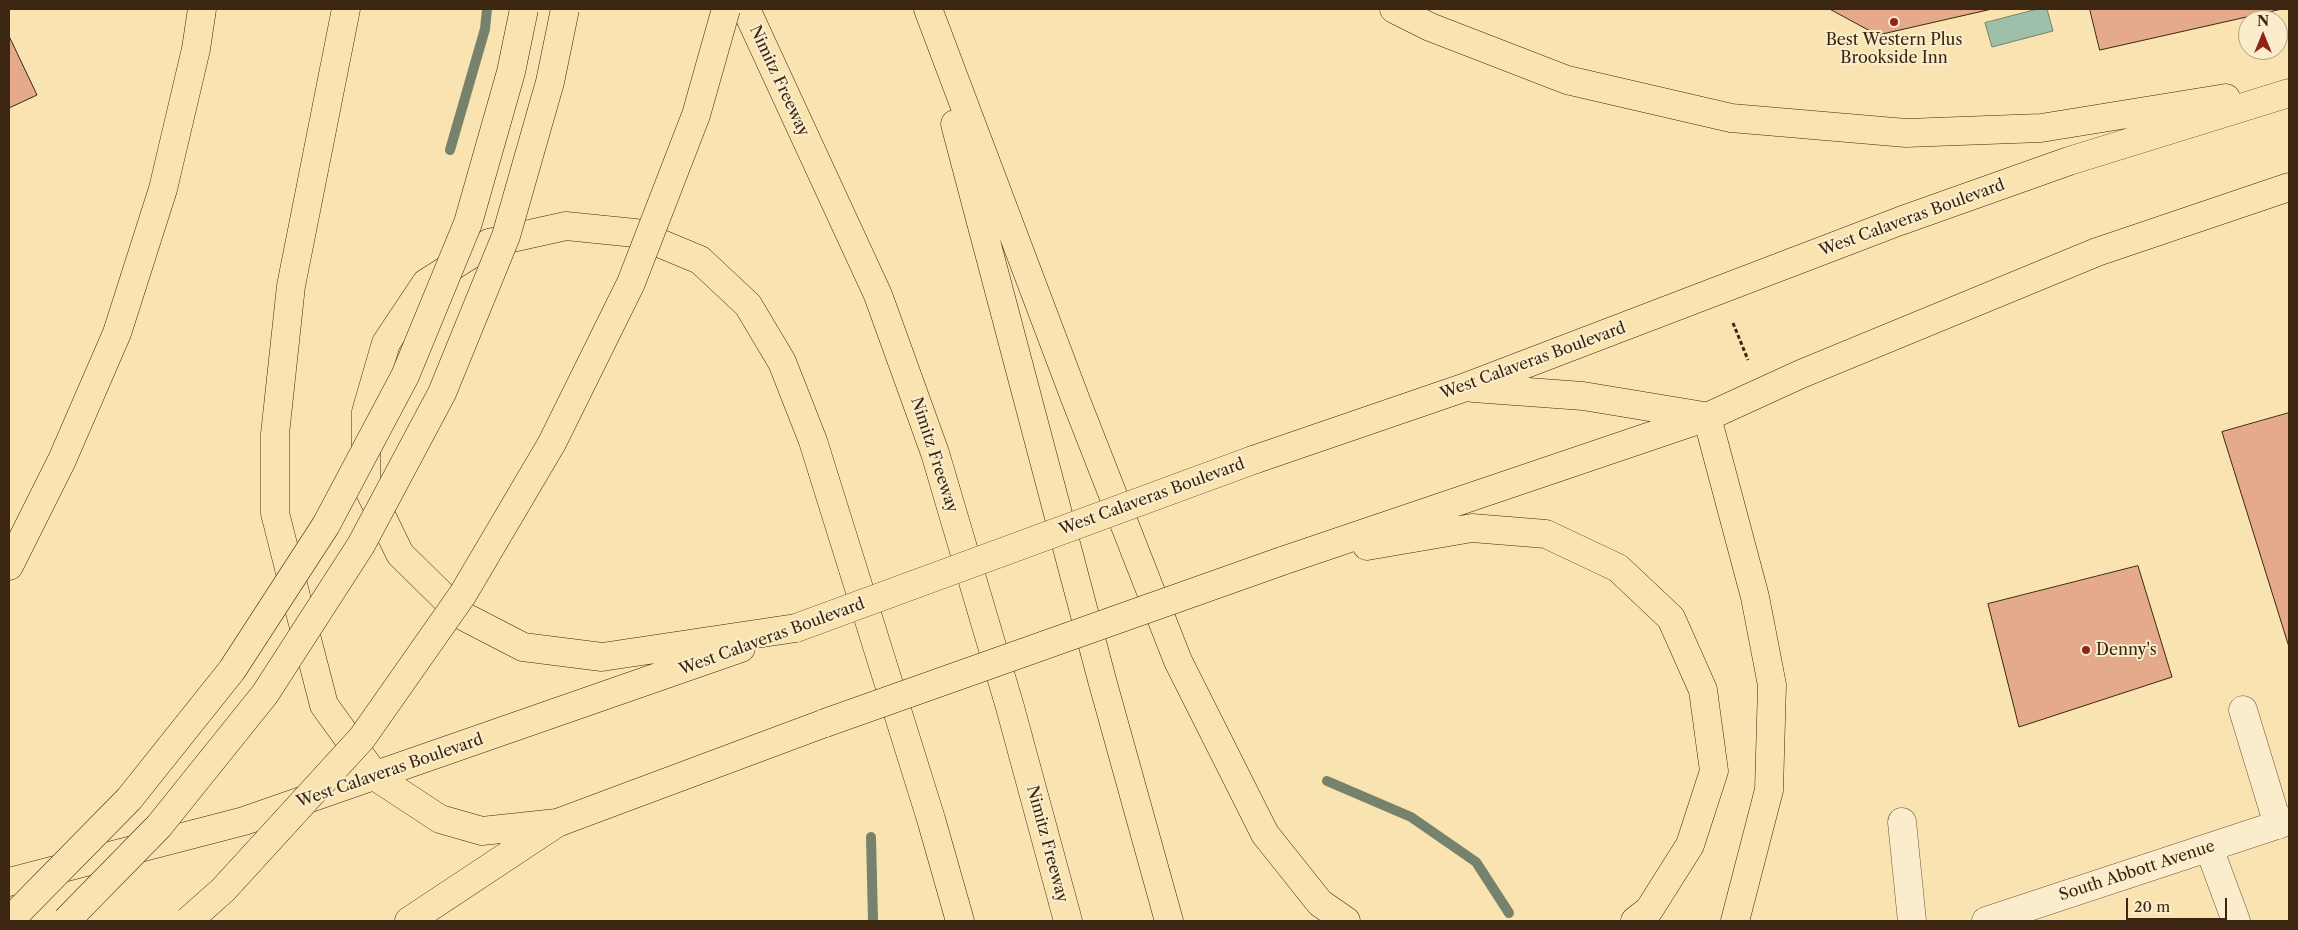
<!DOCTYPE html>
<html>
<head>
<meta charset="utf-8">
<style>
	body { margin:0 }
	#map { position:relative; width:2298px; height:930px; overflow:hidden; background:#f9e4b1; font-family:"Libre Caslon Text",serif }
	canvas { display:block }
	.frame { position:absolute; inset:0; border:10px solid #3b2711; pointer-events:none }
	.north { position:absolute; left:2238px; top:10px; width:50px; height:50px; box-sizing:border-box; background:#fbedcc; border:1px solid #ae9e81; border-radius:50%; rotate:0deg; font-size:14px; font-weight:700; line-height:20px; text-align:center; color:#3b2711 }
	.north::after { content:''; display:block; margin:auto; width:18px; height:22px; background:#8f2418; clip-path:polygon(50% 0,100% 100%,50% 72%,0 100%) }
	.scale { position:absolute; left:2126px; top:898px; width:101px; height:22px; box-sizing:border-box; border:2px solid #3b2711; border-top:0; padding-left:6px; font-size:15px; line-height:18px; white-space:nowrap; color:#3b2711; -webkit-text-stroke:4px #fbedcc; paint-order:stroke }
</style>
</head>
<body>
<div id="map">
<canvas width="2298" height="930"></canvas>
<div class="frame"></div>
<div class="north">N</div>
<div class="scale">20 m</div>
</div>
<script>
const c = document.querySelector('canvas').getContext('2d');
c.lineJoin = 'round';
function fill(path, color) {
  c.fillStyle = color;
  c.fill(path, 'evenodd');
}
function strokePath(path, color, width, dash) {
  c.strokeStyle = color;
  c.lineWidth = width;
  c.lineCap = dash ? 'butt' : 'round';
  c.setLineDash(dash || []);
  c.stroke(path);
}
function label(font, color, halo, rows, align = 'center') {
  c.font = font + ' "Libre Caslon Text",serif';
  c.lineWidth = 4;
  c.setLineDash([]);
  c.textBaseline = 'middle';
  c.strokeStyle = halo;
  c.fillStyle = color;
  for (const [text, x, y, turn = 0] of rows) {
    c.save();
    c.translate(x, y);
    c.rotate((+turn || 0) * Math.PI / 180);
    c.textAlign = isNaN(turn) ? turn : align;
    if (halo) c.strokeText(text, 0, 0);
    c.fillText(text, 0, 0);
    c.restore();
  }
}
const water = new Path2D(`
	M2038 9H2047L2053 31 1992 47 1985 23Z`);
const stream = new Path2D(`
	M450 150 485 29 487 9
	M1327 781 1411 817 1476 862 1509 913
	M871 837 873 921`);
const building = new Path2D(`
	M1830 9H1992L1878 35Z
	M2090 9H2282L2100 50Z
	M9 36 37 95 9 108Z
	M2289 413V647L2222 432Z
	M2138 566 2172 677 2019 727 1988 604Z`);
const path = new Path2D(`
	M1733 323 1748 360`);
const minor = new Path2D(`
	M2243 710 2278 825
	M1902 822 1912 921
	M2209 848 2236 921
	M1986 921 2289 821`);
const highway = new Path2D(`
	M346 9 291 286 275 434V513L302 620 324 705 376 777 440 819 482 831 557 823
	M746 9 878 295 935 453 1010 707 1068 921
	M928 9 1075 398 1178 661 1265 834 1320 903 1346 921
	M1394 9 1430 27 1567 80 1731 118 1906 133 2041 128 2226 98
	M955 124 1102 680 1169 921
	M1473 388 1583 396 1704 416
	M1707 417 1755 597 1772 685 1769 790 1735 921
	M1253 460 1463 388 1900 221 2069 161 2289 93
	M1367 546 1472 528 1546 534 1618 568 1671 618 1703 690 1714 771 1690 845 1649 910 1635 921
	M1282 561 1707 417 1801 374 2097 252 2289 187
	M9 566 62 460 117 333 163 189 196 49 202 9
	M796 628 602 657 523 647 463 616 400 554 366 484V412L386 343 426 283 489 243 566 226 635 233 700 260 748 305 782 362 813 441 931 819 960 921
	M9 882 244 821 741 648
	M409 921 557 823 825 723`);
const highwayBridge = new Path2D(`
	M796 628 1253 460
	M825 723 1282 561
	M9 921 129 799 232 670 326 525 405 376 468 223 511 72 524 9
	M66 921 159 826 265 694 361 545 442 393 506 236 550 82 565 9
	M188 921 223 890 362 738 463 594 552 443 631 283 696 115 726 9`);
const markers = [
	[1894,22,5,"#8f2418"],
	[2086,650,5,"#8f2418"]
];
const poiNames = [
	["Best Western Plus",1894,40],
	["Brookside Inn",1894,58],
	["Denny's",2096,650,"left"]
];
const streetNames = [
	["Nimitz Freeway",779,81,65],
	["West Calaveras Boulevard",1912,218,-20],
	["West Calaveras Boulevard",1533,361,-20],
	["Nimitz Freeway",934,455,72],
	["West Calaveras Boulevard",1152,497,-20],
	["West Calaveras Boulevard",772,637,-20],
	["West Calaveras Boulevard",390,771,-19],
	["Nimitz Freeway",1047,844,75],
	["South Abbott Avenue",2137,871,-18]
];
fill(water, '#9ebfa9');
strokePath(water, '#76826c', 1);
strokePath(stream, '#76826c', 10);
fill(building, '#e5aa8b');
strokePath(building, '#3b2711', 1);
strokePath(minor, '#6a5639', 29);
strokePath(highway, '#3b2711', 29);
strokePath(path, '#3b2711', 3, [4, 2.5]);
strokePath(minor, '#fbedcc', 28);
strokePath(highway, '#f9e4b1', 28);
strokePath(highwayBridge, '#3b2711', 29, []);
strokePath(highwayBridge, '#f9e4b1', 28);
for (const [x, y, r, color] of markers) {
  const dot = new Path2D();
  dot.arc(x, y, r, 0, 2 * Math.PI);
  c.fillStyle = color;
  c.fill(dot);
  strokePath(dot, '#fbedcc', 2);
}
label('16px', '#3b2711', '#fbedcc', poiNames);
label('16px', '#3b2711', '#fbedcc', streetNames);
</script>
</body>
</html>
